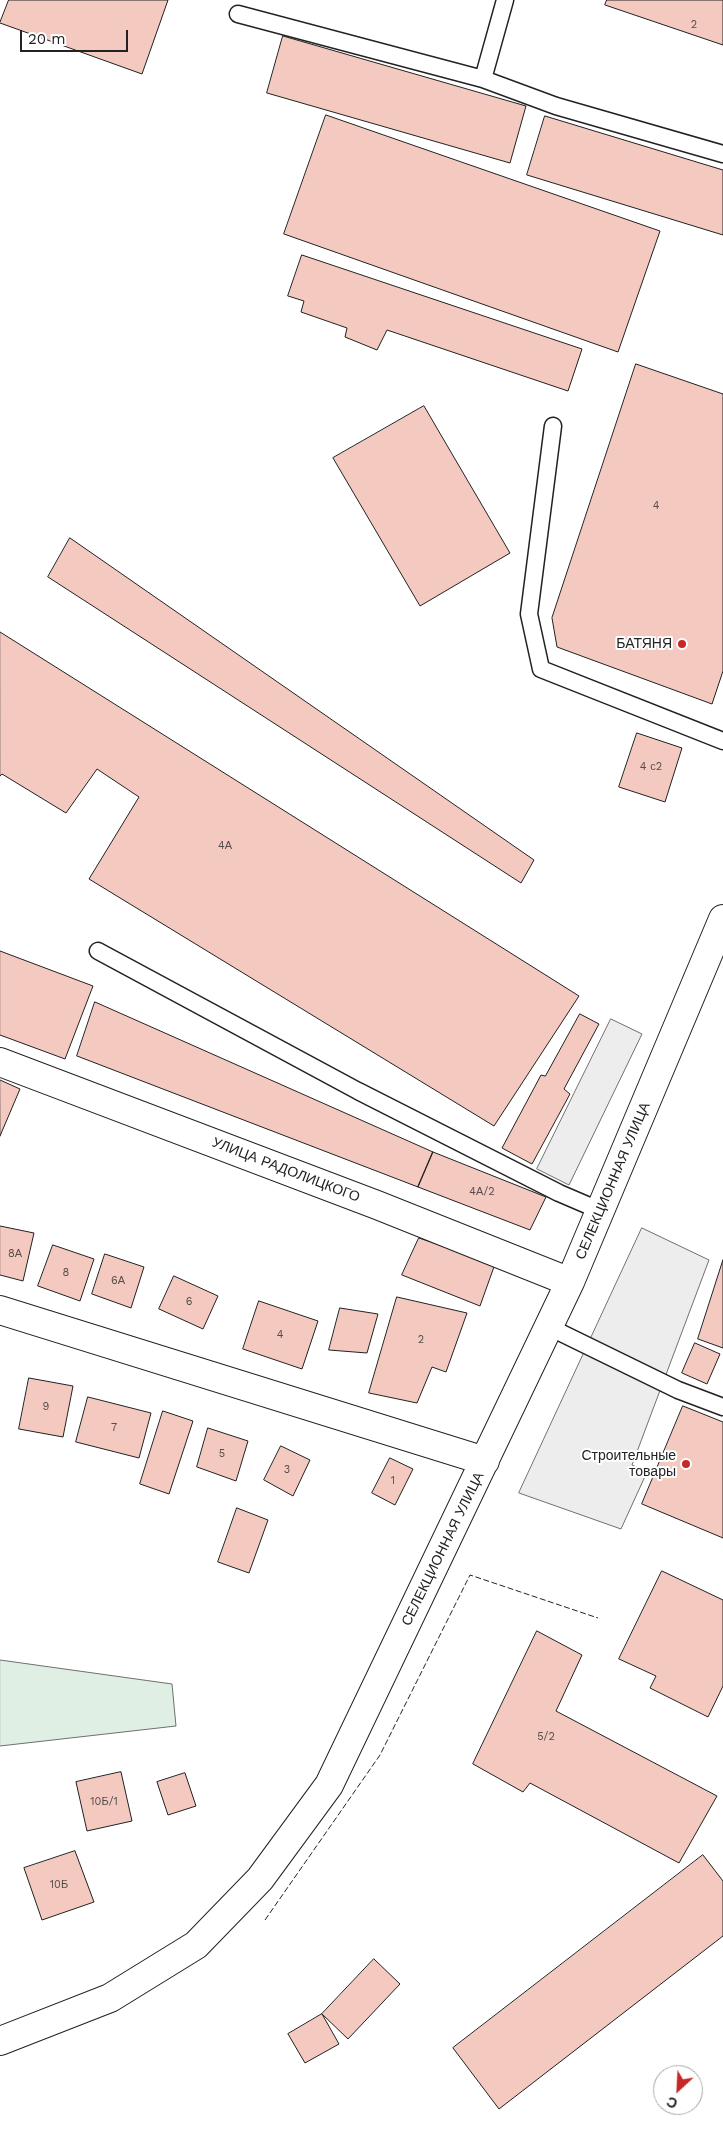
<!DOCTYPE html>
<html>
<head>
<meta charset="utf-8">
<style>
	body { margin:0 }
	#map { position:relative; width:723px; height:2135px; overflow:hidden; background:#fff; font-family:"Work Sans",sans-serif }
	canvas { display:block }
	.north { position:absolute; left:653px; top:2065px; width:50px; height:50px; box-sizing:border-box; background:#fff; border:1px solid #a7a7a7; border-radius:50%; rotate:205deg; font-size:14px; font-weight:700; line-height:20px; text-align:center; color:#222 }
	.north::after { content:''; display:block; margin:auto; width:18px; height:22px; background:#c62828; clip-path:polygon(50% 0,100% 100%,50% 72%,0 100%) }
	.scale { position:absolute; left:20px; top:30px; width:108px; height:22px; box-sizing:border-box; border:2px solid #222; border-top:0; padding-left:6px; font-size:15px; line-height:18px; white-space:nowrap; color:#222; -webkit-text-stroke:4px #fff; paint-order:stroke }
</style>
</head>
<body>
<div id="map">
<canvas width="723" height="2135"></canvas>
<div class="north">С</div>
<div class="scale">20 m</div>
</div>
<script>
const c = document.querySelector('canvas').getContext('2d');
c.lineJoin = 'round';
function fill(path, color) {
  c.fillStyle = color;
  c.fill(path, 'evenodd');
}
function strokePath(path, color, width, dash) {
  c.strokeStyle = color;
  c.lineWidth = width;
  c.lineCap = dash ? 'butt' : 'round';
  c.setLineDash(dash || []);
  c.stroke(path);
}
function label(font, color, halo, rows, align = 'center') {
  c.font = font + ' "Work Sans",sans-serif';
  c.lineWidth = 4;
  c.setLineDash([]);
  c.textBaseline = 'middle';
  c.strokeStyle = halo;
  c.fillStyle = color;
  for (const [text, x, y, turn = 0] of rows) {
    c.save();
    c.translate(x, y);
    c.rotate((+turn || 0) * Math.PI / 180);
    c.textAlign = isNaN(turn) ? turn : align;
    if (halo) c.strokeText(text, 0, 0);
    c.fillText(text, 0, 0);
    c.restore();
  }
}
const green = new Path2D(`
	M0 1660 172 1684 176 1726 0 1746Z`);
const parking = new Path2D(`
	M611 1019 642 1034 569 1185 537 1169Z
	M642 1228 709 1260 632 1465 647 1472 621 1529 519 1493Z`);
const building = new Path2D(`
	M9 0H168L142 74 0 23Z
	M607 0H723V45L605 5Z
	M283 36 526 106 510 163 267 93Z
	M326 115 660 231 618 352 284 234Z
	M545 116 723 170V235L527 175Z
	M302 255 582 349 568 391 387 330 377 350 345 337 347 328 301 312 304 301 288 296Z
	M636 364 723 394V671L712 704 557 647 552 618Z
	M424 406 510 553 420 606 333 458Z
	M70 538 534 860 521 883 48 577Z
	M0 632 579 996 494 1126 89 879 139 797 97 769 66 813 2 774 0 776Z
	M637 733 682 748 665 802 619 787Z
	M0 951 93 986 65 1059 0 1035Z
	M95 1002 433 1152 418 1187 77 1056Z
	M580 1014 599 1024 564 1089 570 1094 532 1164 502 1148 541 1075 545 1076Z
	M0 1080 20 1089 0 1136Z
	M433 1152 546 1197 530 1230 418 1187Z
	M0 1226 34 1233 23 1281 0 1275Z
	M419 1238 495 1264 480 1306 402 1275Z
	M53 1245 94 1259 80 1301 38 1286Z
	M105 1254 144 1267 131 1308 92 1294Z
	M723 1260V1348L698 1339Z
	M174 1276 218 1296 203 1329 159 1309Z
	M397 1297 467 1313 446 1372 432 1367 417 1403 369 1393Z
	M259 1301 318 1321 302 1369 243 1349Z
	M340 1308 378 1314 367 1353 329 1350Z
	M695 1343 720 1354 707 1384 682 1373Z
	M29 1378 73 1386 63 1437 19 1429Z
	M88 1397 151 1413 139 1458 76 1442Z
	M683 1406 723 1422V1538L642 1504Z
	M163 1411 193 1421 169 1494 140 1484Z
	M208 1428 248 1441 236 1481 197 1467Z
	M281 1446 310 1460 293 1496 264 1480Z
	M390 1458 413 1469 395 1505 372 1493Z
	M237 1508 268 1520 249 1573 218 1562Z
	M662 1571 723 1600V1686L708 1717 650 1688 656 1676 619 1659Z
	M537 1631 582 1655 556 1711 717 1796 679 1863 530 1783 523 1792 473 1764Z
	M121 1772 132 1821 87 1831 76 1782Z
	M185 1773 196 1806 168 1815 157 1782Z
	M75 1851 94 1902 42 1920 24 1868Z
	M703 1855 723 1881V1936L499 2109 453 2048Z
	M374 1959 400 1984 348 2039 322 2014Z
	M322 2014 339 2044 305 2063 288 2034Z`);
const service = new Path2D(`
	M505 0 483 79 556 106 723 154
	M238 14 483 79
	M553 426 529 614 541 669 723 741
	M98 951 358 1091 559 1193 601 1211
	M549 1327 678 1390 723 1407`);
const minor = new Path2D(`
	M0 1062 377 1205 570 1282
	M0 1310 485 1461
	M0 2041 110 1998 196 1945 260 1879 329 1785 570 1282 723 919`);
const fence = new Path2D(`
	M265 1920 380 1755 470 1575 598 1618`);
const markers = [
	[682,644,5,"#c62828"],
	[686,1464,5,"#c62828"]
];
const numberNames = [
	["2",694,25],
	["4",656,506],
	["4 с2",651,767],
	["4А",225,846],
	["4А/2",482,1192],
	["8А",15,1254],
	["8",66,1273],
	["6А",118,1281],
	["6",189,1302],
	["4",280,1335],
	["2",421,1340],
	["9",46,1407],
	["7",114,1428],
	["5",222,1454],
	["3",287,1470],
	["1",393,1481],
	["5/2",546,1737],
	["10Б/1",104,1802],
	["10Б",59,1885]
];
const poiNames = [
	["БАТЯНЯ",672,644],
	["Строительные",676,1456],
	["товары",676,1472]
];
const streetNames = [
	["УЛИЦА РАДОЛИЦКОГО",286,1170,21],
	["СЕЛЕКЦИОННАЯ УЛИЦА",613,1181,-67],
	["СЕЛЕКЦИОННАЯ УЛИЦА",443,1549,-64]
];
fill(green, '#e0efe3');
strokePath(green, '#6f6f6f', 1);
fill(parking, '#ededed');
strokePath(parking, '#6f6f6f', 1);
fill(building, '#f3c9c0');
strokePath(building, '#222', 1);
strokePath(service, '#222', 19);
strokePath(minor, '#222', 30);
strokePath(service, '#fff', 16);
strokePath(minor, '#fff', 28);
strokePath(fence, '#222', 1, [6, 2.5]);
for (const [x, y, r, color] of markers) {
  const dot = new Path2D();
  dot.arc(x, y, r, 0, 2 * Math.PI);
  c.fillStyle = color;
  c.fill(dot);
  strokePath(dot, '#fff', 2);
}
label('11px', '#564c4a', null, numberNames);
label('14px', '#222', '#fff', poiNames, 'right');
label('14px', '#222', '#fff', streetNames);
</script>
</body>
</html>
